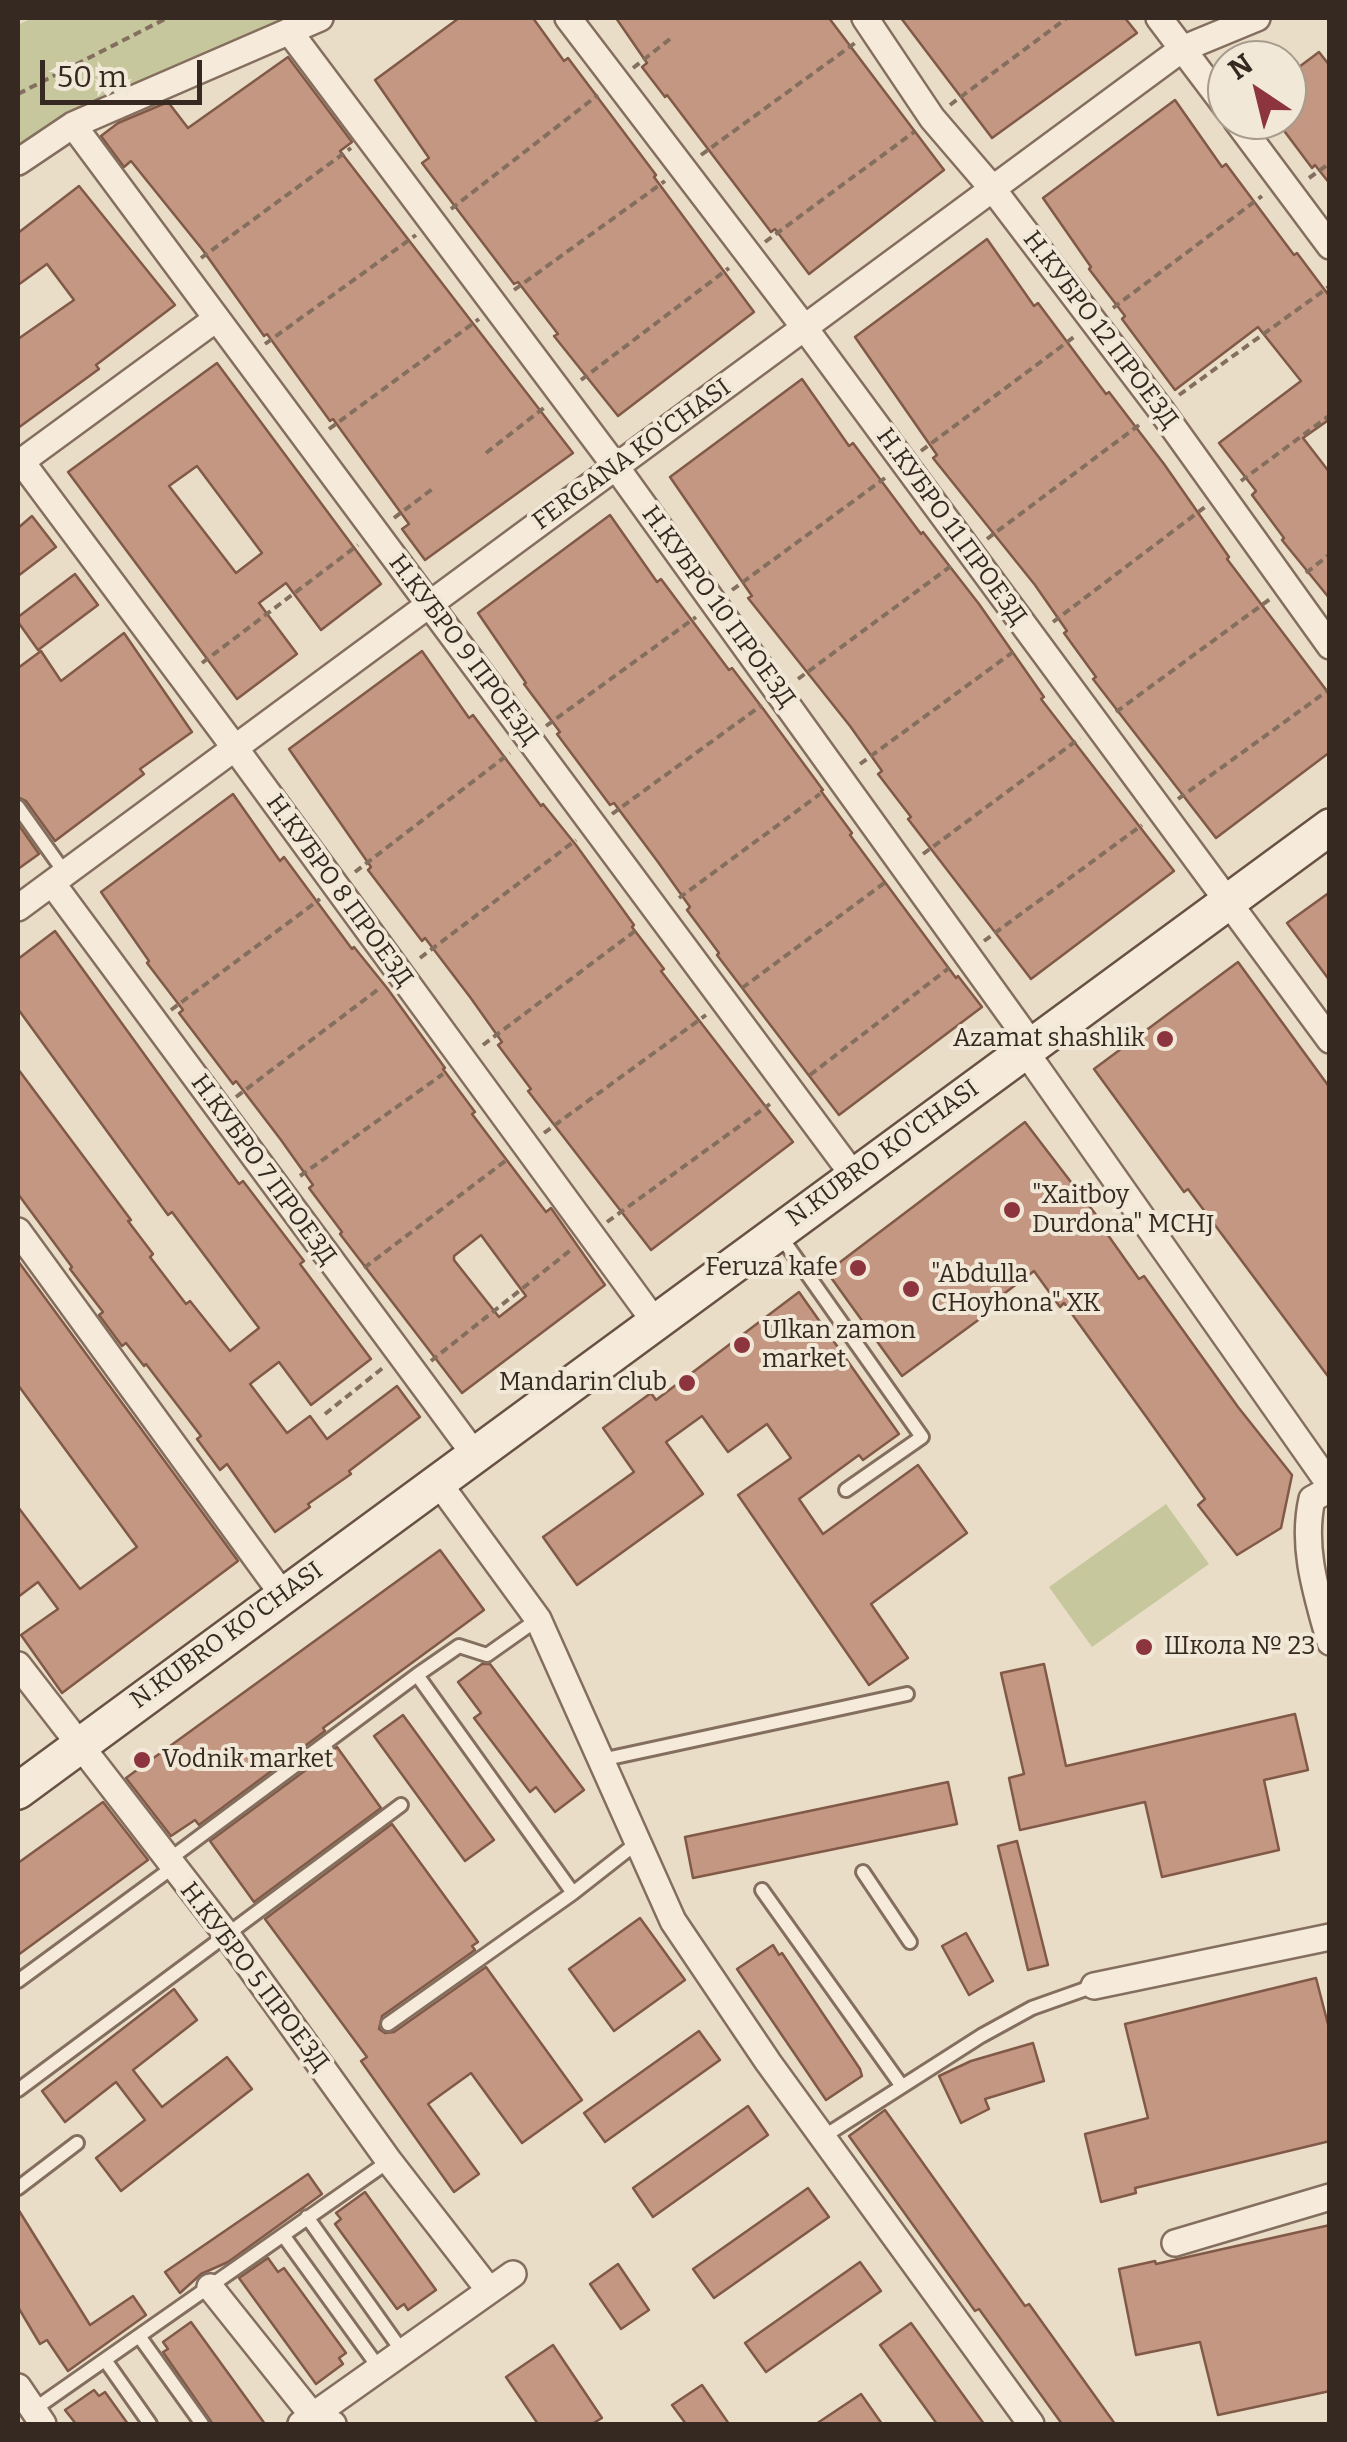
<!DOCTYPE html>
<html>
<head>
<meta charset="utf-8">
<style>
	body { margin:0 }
	#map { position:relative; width:1347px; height:2442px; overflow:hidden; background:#eaddc8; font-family:Bitter,serif }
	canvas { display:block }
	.frame { position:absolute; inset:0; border:20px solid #362921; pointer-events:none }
	.north { position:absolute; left:1207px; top:40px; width:100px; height:100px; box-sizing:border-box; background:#f2e8d7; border:2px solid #a79c8e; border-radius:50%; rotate:325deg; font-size:28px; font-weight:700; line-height:40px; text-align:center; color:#362921 }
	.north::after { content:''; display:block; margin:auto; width:35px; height:45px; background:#8d353e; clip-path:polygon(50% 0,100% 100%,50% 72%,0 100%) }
	.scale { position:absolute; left:40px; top:60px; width:162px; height:45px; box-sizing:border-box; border:5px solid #362921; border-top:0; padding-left:12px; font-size:30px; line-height:35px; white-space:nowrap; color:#362921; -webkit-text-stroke:8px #f2e8d7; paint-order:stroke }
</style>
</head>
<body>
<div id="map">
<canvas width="1347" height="2442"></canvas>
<div class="frame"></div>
<div class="north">N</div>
<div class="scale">50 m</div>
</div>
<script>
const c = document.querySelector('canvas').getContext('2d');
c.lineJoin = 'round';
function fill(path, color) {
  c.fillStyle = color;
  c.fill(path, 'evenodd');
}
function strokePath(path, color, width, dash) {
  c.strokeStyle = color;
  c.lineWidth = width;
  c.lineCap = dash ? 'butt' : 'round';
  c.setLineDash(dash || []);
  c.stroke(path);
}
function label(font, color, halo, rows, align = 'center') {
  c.font = font + ' Bitter,serif';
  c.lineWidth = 8;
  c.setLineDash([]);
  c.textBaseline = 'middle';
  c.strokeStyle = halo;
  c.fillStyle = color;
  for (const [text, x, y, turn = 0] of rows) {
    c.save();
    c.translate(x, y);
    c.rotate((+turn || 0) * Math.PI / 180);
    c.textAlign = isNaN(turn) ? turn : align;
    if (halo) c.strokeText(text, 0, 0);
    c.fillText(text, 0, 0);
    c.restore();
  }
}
const green = new Path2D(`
	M32 18H306L18 152V25Z
	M1166 1504 1209 1564 1092 1647 1049 1587Z`);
const building = new Path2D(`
	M459 18H533L564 61 568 58 656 175 654 177 754 312 618 416 554 336 558 334 518 282 514 284 422 163 429 158 375 80Z
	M616 18H829L944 170 809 274 775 229 771 232 667 95 665 97 642 67 647 63Z
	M901 18H1125L1137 33 992 138Z
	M1319 52 1330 66V184L1315 165 1312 168 1276 120H1287V76Z
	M288 57 352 142 340 151 573 453 425 560 402 529 409 524 333 419 330 421 267 334 264 336 202 249 131 161 124 167 101 136 118 123 168 102 188 128Z
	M1175 100 1222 167 1226 164 1294 255 1297 253 1330 297V419L1303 438 1330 473V599L1282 540 1284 538 1252 495 1256 491 1219 443 1301 381 1258 327 1175 390 1122 319 1125 316 1089 269 1091 267 1043 198Z
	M79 186 175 305 96 365 99 369 18 428V339L74 300 47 264 18 285V233Z
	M987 239 1034 306 1038 303 1106 394 1109 392 1164 464 1229 557 1227 559 1330 695V752L1216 838 1093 679 1096 677 1064 633 1067 631 1035 585 933 458 937 455 855 337Z
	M217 363 381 584 321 630 286 583 259 603 297 654 237 699 68 472ZM197 466 262 553 236 573 169 486Z
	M802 379 849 446 853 443 921 534 923 532 979 604 1044 697 1041 699 1174 871 1031 979 908 819 911 817 878 774 882 771 850 726 748 598 752 596 670 477Z
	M610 515 657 582 661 579 729 670 732 668 764 710 823 790 821 791 852 833 850 835 956 978 958 976 982 1007 839 1115 717 955 719 953 687 910 690 907 658 862 614 803 610 805 557 734 560 732 524 684 526 683 478 613Z
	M32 516 56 547 18 576V528Z
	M75 574 98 605 38 650 18 622V617Z
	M124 633 192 732 140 769 144 774 55 841 26 801 18 797V668L41 651 61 681Z
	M422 651 469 718 473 715 541 806 543 804 576 845 634 925 632 927 664 969 661 971 793 1142 651 1250 528 1091 531 1089 498 1045 502 1042 470 997 425 938 422 941 368 870 371 867 289 749Z
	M233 794 280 861 284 857 352 949 354 947 387 988 445 1068 443 1069 475 1112 472 1114 546 1212 551 1208 605 1285 462 1393 340 1234 342 1232 309 1188 313 1185 281 1140 236 1081 233 1084 179 1013 183 1010 147 963 149 961 101 892ZM481 1235 526 1296 499 1317 454 1260V1256Z
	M18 824 39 854 18 869Z
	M1330 892V981L1287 923Z
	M55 931 199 1130 239 1184 243 1181 304 1261 300 1264 371 1359 311 1405 279 1362 250 1384 287 1433 310 1416 327 1439 397 1386 420 1417 349 1471 351 1474 308 1504 310 1507 275 1532 227 1464 220 1470 197 1439 201 1436 146 1364 144 1366 126 1343 122 1346 99 1315 103 1312 70 1269 72 1267 18 1194V1069L131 1220 128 1221 153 1254 150 1257 186 1304 190 1301 230 1351 259 1328 172 1212 168 1215 18 1009V959Z
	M1238 962 1330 1088V1379L1188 1189 1184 1192 1094 1069Z
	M1025 1122 1100 1220 1098 1221 1139 1279 1144 1276 1238 1407 1292 1475 1281 1528 1237 1555 1198 1505 1205 1499 1145 1415 1064 1303 1060 1307 1034 1271 993 1302 996 1307 902 1376 827 1272Z
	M18 1261 238 1561 62 1693 21 1635 58 1609 38 1582 18 1597V1507L80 1589 137 1547 18 1385Z
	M799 1292 899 1434 863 1460 859 1455 799 1499 823 1534 918 1465 967 1533 871 1604 908 1658 869 1685 738 1495 791 1458 767 1424 728 1452 702 1416 666 1442 703 1494 577 1585 543 1537 634 1472 603 1428 651 1393 656 1400Z
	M440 1550 484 1610 323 1728 325 1731 199 1825 195 1820 171 1836 126 1778Z
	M482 1664H490L584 1790 555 1812 536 1787 530 1792 474 1718 481 1713 458 1682Z
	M1044 1664 1066 1766 1295 1714 1308 1770 1264 1780 1279 1850 1162 1877 1145 1802 1020 1830 1009 1778 1024 1774 1001 1673Z
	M403 1715 494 1840 465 1861 374 1736Z
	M337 1747 381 1808 254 1902 210 1841Z
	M948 1782 957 1824 693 1878 685 1837Z
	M103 1802 148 1860 18 1955V1863Z
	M392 1824 478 1942 472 1946 475 1950 382 2016 379 2029 385 2033 394 2032 486 1967 582 2100 522 2143 471 2073 428 2104 479 2174 454 2192 361 2061 367 2057 265 1919Z
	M1017 1841 1048 1965 1028 1970 998 1846Z
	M640 1918 685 1980 614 2031 569 1969Z
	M966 1933 993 1981 969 1995 942 1946Z
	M773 1945 779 1955 782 1953 860 2069 862 2076 826 2100 737 1969Z
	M1316 1978 1330 2032V2141L1135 2188 1136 2193 1101 2202 1085 2134 1148 2118 1125 2024Z
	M174 1989 197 2020 133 2070 162 2107 227 2057 252 2089 121 2191 96 2158 145 2120 116 2082 65 2122 42 2091Z
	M699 2031 720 2060 605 2142 584 2113Z
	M1033 2043 1044 2081 985 2099 989 2109 961 2123 939 2076 971 2061Z
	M748 2106 768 2135 653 2217 633 2188Z
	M885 2110 1025 2306 1029 2304 1115 2424H1062L979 2309 975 2311 849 2136Z
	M308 2174 322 2194 228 2262 201 2274 180 2293 165 2272Z
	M808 2188 829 2217 714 2298 693 2269Z
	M365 2192 436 2290 408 2310 404 2304 397 2309 335 2224 341 2219 336 2213Z
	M18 2209 90 2325 133 2296 146 2315 68 2371 47 2340 40 2344 18 2307Z
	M1330 2225V2391L1218 2415 1200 2342 1136 2355 1119 2269 1155 2261 1156 2264Z
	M268 2258 278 2272 284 2268 346 2353 339 2358 343 2364 316 2384 239 2278Z
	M860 2262 881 2291 766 2372 745 2343Z
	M618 2264 649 2310 621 2329 590 2284Z
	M191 2322 265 2424 212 2423 163 2352 168 2349 163 2342Z
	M911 2323 984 2424H937L880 2345Z
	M553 2345 602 2418 592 2424H538L506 2377Z
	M702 2385 729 2424H686L672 2405Z
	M94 2390 99 2396 105 2392 128 2424H76L65 2410Z
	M861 2394 882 2424H816Z`);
const path = new Path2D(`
	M633 68 670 39
	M18 94 167 18
	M950 105 1067 18
	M701 155 855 43
	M1309 178 1330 163
	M451 209 598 95
	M765 242 914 132
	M201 258 351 148
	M514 290 665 181
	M1113 308 1262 196
	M265 344 416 235
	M581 380 729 268
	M1179 395 1330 286
	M329 429 479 319
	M921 451 1074 337
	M486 453 545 407
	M1241 481 1330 415
	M394 518 435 487
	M987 539 1143 422
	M1306 573 1330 554
	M732 590 885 478
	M1053 622 1205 507
	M202 663 358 545
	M798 679 951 566
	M1116 712 1270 599
	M546 726 696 617
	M860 764 1013 652
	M1178 799 1330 689
	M612 814 762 705
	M923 854 1080 738
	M355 872 510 753
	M679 898 820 794
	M984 941 1142 825
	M420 958 576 840
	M742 988 887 881
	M171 1010 320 899
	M483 1045 639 928
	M810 1075 949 968
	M236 1097 380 988
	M544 1133 706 1015
	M300 1176 443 1074
	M607 1222 770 1104
	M364 1268 508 1159
	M431 1361 572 1249
	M325 1414 384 1367`);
const lane = new Path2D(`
	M18 807 65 873
	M779 1234 922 1437 846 1490
	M538 1619 487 1655 459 1646 417 1675 573 1893
	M601 1760 907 1694
	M167 1861 417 1675
	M863 1872 910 1942
	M762 1890 901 2085
	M18 1981 172 1868
	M388 2024 573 1893 638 1842
	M18 2090 401 1805
	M823 2137 981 2036 1032 2008 1094 1986
	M18 2188 77 2143
	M307 2217 402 2351
	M283 2235 379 2368
	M139 2336 202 2424
	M105 2360 150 2424
	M33 2410 389 2161`);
const street = new Path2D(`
	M568 18 804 327 1330 1040
	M865 18 932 118 992 188 1160 409 1330 646
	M1159 18 1227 108
	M289 31 616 467 1032 1045
	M1236 120 1330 246
	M73 125 854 1176
	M18 162 73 125 320 18
	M21 461 235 748 655 1322
	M18 464 216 319
	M52 883 475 1455
	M18 908 1182 49 1257 18
	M1025 1051 1330 1485
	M18 1231 283 1595
	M438 1482 538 1619 673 1921 768 2062 1031 2424
	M1330 1489 1312 1499C1301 1548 1317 1595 1330 1642
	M18 1665 227 1935 389 2161 489 2290
	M1094 1986 1330 1937
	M1175 2243 1330 2197
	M210 2287 313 2416 333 2424
	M18 2387 43 2424
	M301 2424 513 2274`);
const secondary = new Path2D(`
	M18 1791 1330 827`);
const markers = [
	[1165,1039,10,"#8d353e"],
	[1012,1210,10,"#8d353e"],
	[858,1268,10,"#8d353e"],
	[911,1289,10,"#8d353e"],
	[742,1345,10,"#8d353e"],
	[687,1383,10,"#8d353e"],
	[1144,1647,10,"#8d353e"],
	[142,1760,10,"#8d353e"]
];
const streetNames = [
	["Н.КУБРО 12 ПРОЕЗД",1100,330,53],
	["FERGANA KO'CHASI",632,455,-36],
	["Н.КУБРО 11 ПРОЕЗД",951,527,54],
	["Н.КУБРО 10 ПРОЕЗД",718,607,54],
	["Н.КУБРО 9 ПРОЕЗД",463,650,53],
	["Н.КУБРО 8 ПРОЕЗД",339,891,54],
	["N.KUBRO KO'CHASI",883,1154,-36],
	["Н.КУБРО 7 ПРОЕЗД",263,1170,54],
	["N.KUBRO KO'CHASI",227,1636,-36],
	["Н.КУБРО 5 ПРОЕЗД",254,1977,53]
];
const poiNames = [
	["Azamat shashlik",1145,1039,"right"],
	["\"Xaitboy",1032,1196],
	["Durdona\" MCHJ",1032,1225],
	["Feruza kafe",838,1268,"right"],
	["\"Abdulla",931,1275],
	["CHoyhona\" XK",931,1304],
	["Ulkan zamon",762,1331],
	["market",762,1360],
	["Mandarin club",667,1383,"right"],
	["Школа № 23",1164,1647],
	["Vodnik market",162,1760]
];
fill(green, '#c6c79d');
fill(building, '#c49782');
strokePath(building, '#815947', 2.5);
strokePath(lane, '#846f5f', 18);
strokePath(street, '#846f5f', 30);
strokePath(secondary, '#665142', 40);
strokePath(path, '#846f5f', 4, [8, 5]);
strokePath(lane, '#f6ebdb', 12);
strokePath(street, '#f6ebdb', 25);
strokePath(secondary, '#f6ebdb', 35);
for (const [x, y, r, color] of markers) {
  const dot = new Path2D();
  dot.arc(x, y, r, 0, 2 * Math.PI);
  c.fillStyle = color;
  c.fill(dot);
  strokePath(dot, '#f2e8d7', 4);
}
label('25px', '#362921', '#f2e8d7', streetNames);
label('25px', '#362921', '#f2e8d7', poiNames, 'left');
</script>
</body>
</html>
